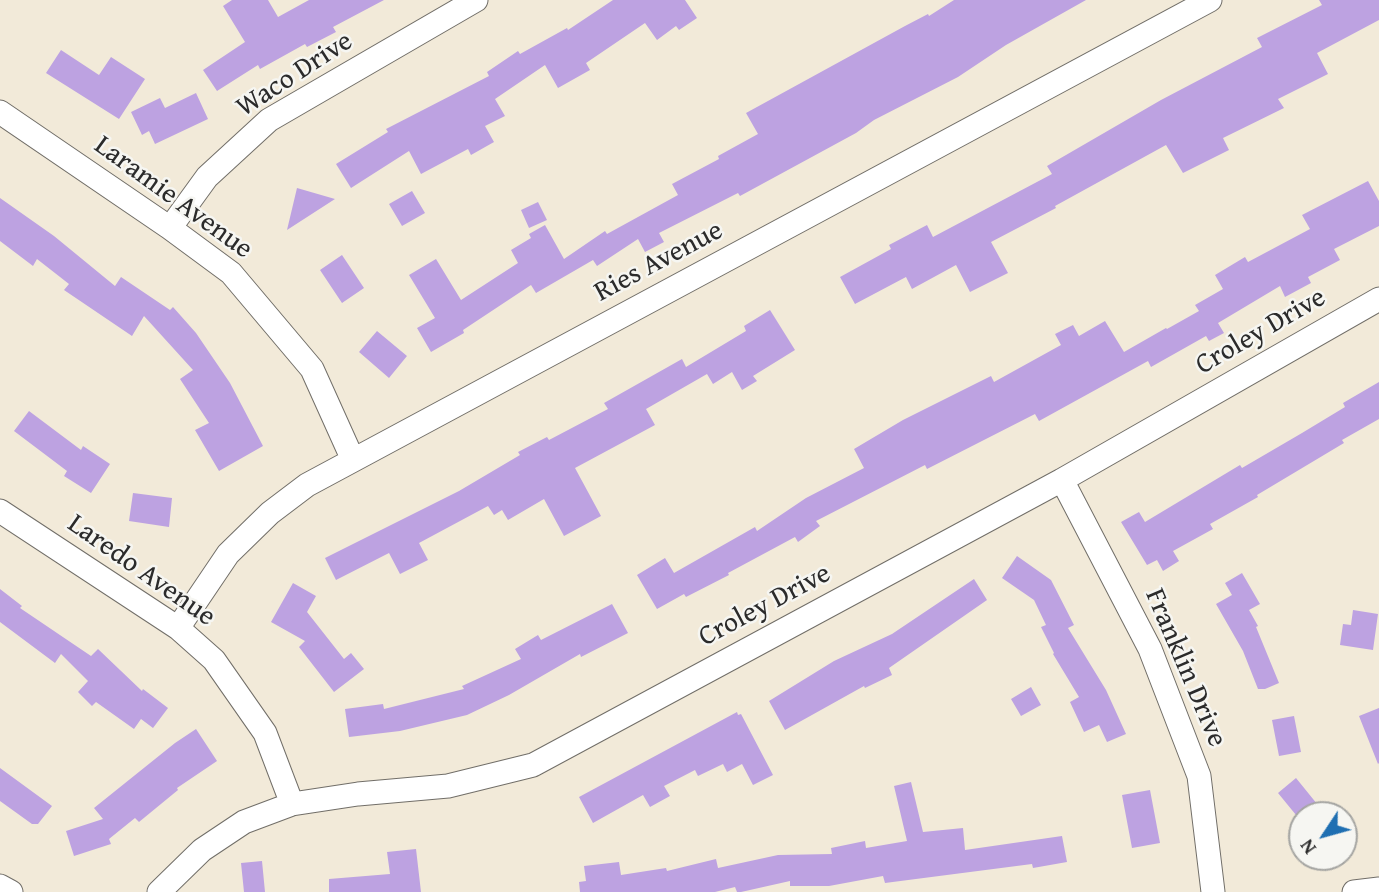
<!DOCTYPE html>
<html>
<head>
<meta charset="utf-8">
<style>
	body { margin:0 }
	#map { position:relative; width:1379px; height:892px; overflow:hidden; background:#f2ead9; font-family:"Gentium Book Plus",serif }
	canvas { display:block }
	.north { position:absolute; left:1288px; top:801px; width:70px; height:70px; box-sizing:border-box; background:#f6f6f2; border:2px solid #a5a5a2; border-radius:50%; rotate:234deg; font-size:19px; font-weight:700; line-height:28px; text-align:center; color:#2b2b2b }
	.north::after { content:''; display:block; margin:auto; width:24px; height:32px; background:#1f6fb2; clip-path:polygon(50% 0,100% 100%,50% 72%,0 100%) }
</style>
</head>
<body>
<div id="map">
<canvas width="1379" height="892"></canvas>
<div class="north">N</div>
</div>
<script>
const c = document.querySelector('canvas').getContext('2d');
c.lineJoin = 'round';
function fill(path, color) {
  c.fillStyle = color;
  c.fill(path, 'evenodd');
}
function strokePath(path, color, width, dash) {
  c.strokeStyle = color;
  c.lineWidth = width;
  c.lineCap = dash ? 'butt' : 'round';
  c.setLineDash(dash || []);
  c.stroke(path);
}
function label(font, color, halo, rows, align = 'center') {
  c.font = font + ' "Gentium Book Plus",serif';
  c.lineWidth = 5;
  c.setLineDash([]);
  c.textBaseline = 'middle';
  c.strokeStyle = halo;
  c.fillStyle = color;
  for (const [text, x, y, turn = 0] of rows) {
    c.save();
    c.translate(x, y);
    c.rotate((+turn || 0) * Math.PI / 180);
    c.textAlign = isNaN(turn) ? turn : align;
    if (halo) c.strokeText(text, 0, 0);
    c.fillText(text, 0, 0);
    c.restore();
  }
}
const building = new Path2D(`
	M232 0H268L278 17 309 0H384L333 27 336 32 307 47 305 44 260 69 258 65 217 91 203 70 245 42 223 6Z
	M613 0H685L697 18 679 30 676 26 657 40 645 23 586 63 590 70 558 88 545 65 495 99 505 116 485 126 494 142 471 155 468 149 421 174 409 151 351 188 336 164 388 132 386 129 489 76 487 72 518 51 520 54 567 28 568 30Z
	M954 0H1086L1006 45 958 77 874 120 856 133 740 196 738 193 659 233 664 242 645 252 638 239 597 266 593 260 536 293 531 285 463 330 464 333 431 352 417 328 435 318 409 275 436 259 461 300 518 263 511 250 531 238 529 234 545 225 564 259 605 231 607 234 678 195 672 184 719 159 718 156 758 134 746 113 905 26 928 14 929 16Z
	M1319 0H1379V20L1317 53 1328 74 1278 99 1284 108 1223 138 1229 150 1183 173 1166 145 1055 206 1056 208 991 242 1008 273 970 292 956 265 912 289 906 277 855 304 840 277 891 249 889 245 927 225 933 237 1052 174 1047 166 1161 100 1262 47 1257 38 1322 5Z
	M61 50 99 75 111 57 145 79 119 119 46 73Z
	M196 93 208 119 155 144 149 131 142 135 131 112 160 98 165 108Z
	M1368 181 1379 201V226L1334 249 1340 260 1308 277 1311 283 1285 297 1280 286 1218 323 1224 333 1209 341 1206 336 1151 367 1148 361 1039 421 1035 414 927 469 925 465 816 521 820 526 798 542 795 537 728 573 729 575 686 597 684 594 657 609 637 575 665 558 674 573 755 527 757 531 806 498 864 468 854 449 903 420 991 376 994 382 1061 345 1055 334 1073 325 1079 336 1105 321 1124 352 1166 328 1167 329 1199 311 1195 305 1223 289 1215 275 1245 257 1248 262 1310 229 1302 215Z
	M297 188 335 199 287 230Z
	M412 191 425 213 402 226 389 204Z
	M0 198 54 236 115 286 121 277 170 310 173 307 196 333 230 383 263 446 219 471 195 430 209 423 180 379 193 370 144 316 132 336 64 290 69 284 37 259 33 266 0 241Z
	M538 202 547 220 529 228 521 210Z
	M342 255 364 288 342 303 320 270Z
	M770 310 795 350 753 376 757 381 742 390 732 372 713 384 707 374 646 409 655 425 575 468 601 516 564 536 544 499 508 520 502 510 494 515 488 506 419 543 428 560 400 574 389 553 336 580 325 558 459 491 520 455 518 452 547 437 549 440 608 409 604 403 682 359 686 367 746 331 744 326Z
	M377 331 407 356 389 378 359 352Z
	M1379 382V419L1342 440 1344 443 1257 495 1258 497 1210 524 1213 529 1173 551 1179 561 1163 571 1157 560 1147 565 1121 522 1139 512 1145 522 1240 465 1242 468 1302 433 1345 407 1343 403Z
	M29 411 81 450 83 446 110 464 91 493 64 476 67 471 14 431Z
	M133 493 172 498 169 527 129 521Z
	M1017 556 1051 580 1074 625 1068 628 1106 690 1126 734 1107 742 1099 725 1084 732 1070 702 1079 697 1053 654 1054 653 1041 627 1046 625 1034 600 1002 578Z
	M1242 573 1260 604 1249 610 1258 626 1256 627 1279 683 1265 689H1258L1243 651 1216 604 1232 595 1225 583Z
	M974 579 987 600 889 668 892 675 865 688 864 686 785 730 769 701 834 661 892 634Z
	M293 583 316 596 307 612 344 659 351 653 364 669 334 692 299 647 305 641 271 622Z
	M0 589 22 606 20 608 91 656 98 649 142 691 143 689 168 708 153 728 141 719 134 729 96 702 92 706 78 692 88 681 61 654 55 663 0 622Z
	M612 604 628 633 581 657 580 654 509 695 467 715 400 731 349 737 345 709 383 704 384 709 464 689 462 686 521 659 515 649 538 635 541 640Z
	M1353 610 1378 614 1373 650 1340 645 1343 624 1351 625Z
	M1031 687 1041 705 1021 716 1011 699Z
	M1379 708V763L1378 764 1359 716Z
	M737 712 738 715 741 714 773 775 753 785 742 764 727 772 723 764 698 776 695 770 664 786 670 796 650 807 643 795 593 823 579 797Z
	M1294 716 1301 752 1279 756 1272 720Z
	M196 729 217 761 177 788 178 790 139 822 135 818 109 839 111 844 74 856 66 831 103 819 94 808 175 743Z
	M0 768 52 806 38 824H32L0 801Z
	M1296 778 1326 815H1296L1278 793Z
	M911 782 923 832 963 828 965 850 1062 836 1067 862 1033 868 1032 864 885 883 883 876 829 886H790V881L741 892H737L735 887 715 892H580L579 882 586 881 584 866 619 862 621 875 666 868 667 871 716 859 718 868 778 855 832 854 831 848 865 841 866 848 907 841 894 786Z
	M1150 790 1160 843 1132 848 1122 795Z
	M416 849 421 892H329V879L390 874 387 852Z
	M262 861 265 892H244L241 863Z`);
const minor = new Path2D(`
	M0 112 170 228 231 273 312 369 353 460
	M170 228 207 177 269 120 476 0
	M1062 480 1150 649 1199 776 1213 892
	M0 511 178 628 214 660 265 733 292 804
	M178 628 228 554 270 513 307 485 1210 0
	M0 886 11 892
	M159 892 202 850 244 822 292 804 358 794 448 786 533 765 1062 480 1379 299
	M1354 892 1379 889`);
const streetNames = [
	["Waco Drive",295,75,-33],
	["Laramie Avenue",173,198,36],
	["Ries Avenue",659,262,-28],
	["Croley Drive",1261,332,-30],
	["Laredo Avenue",141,571,35],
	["Croley Drive",765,606,-28],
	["Franklin Drive",1185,668,67]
];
fill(building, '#bda2e1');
strokePath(minor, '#716e68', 25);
strokePath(minor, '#fff', 23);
label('28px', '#2b2b2b', '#f6f6f2', streetNames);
</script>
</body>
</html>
